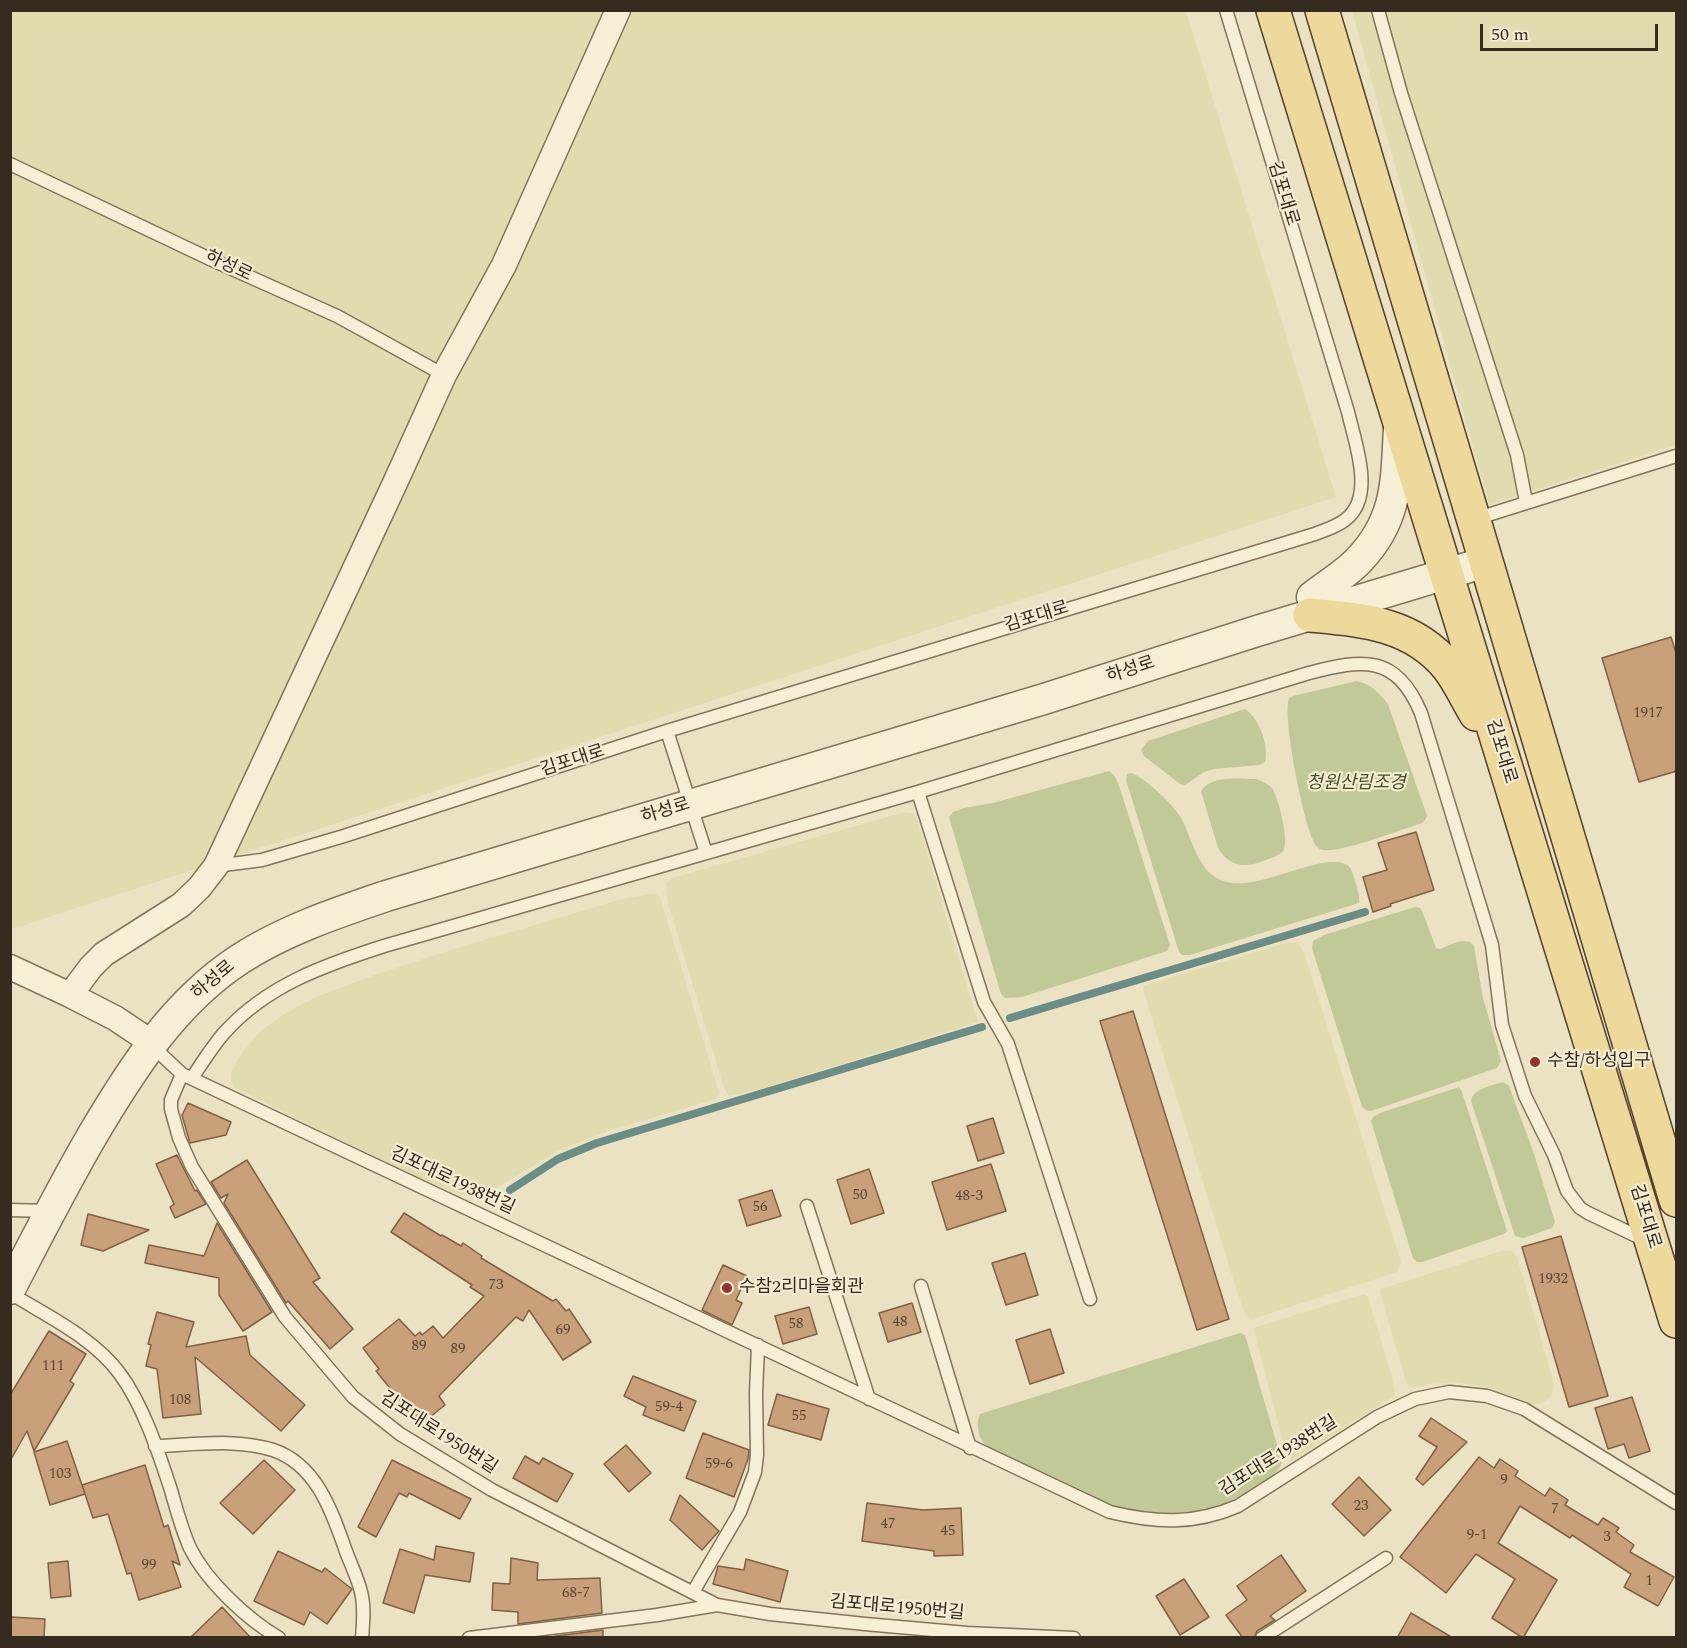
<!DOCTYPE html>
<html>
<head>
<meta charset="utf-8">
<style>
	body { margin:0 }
	#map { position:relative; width:1687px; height:1648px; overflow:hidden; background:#ebe2c3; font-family:Spectral,serif }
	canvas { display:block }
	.frame { position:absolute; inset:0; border:12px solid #352b1e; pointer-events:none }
	.scale { position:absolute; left:1480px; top:24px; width:178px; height:27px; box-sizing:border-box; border:3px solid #352b1e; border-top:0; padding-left:8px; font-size:18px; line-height:21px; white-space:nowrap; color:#352b1e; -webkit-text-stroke:4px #f3ecd2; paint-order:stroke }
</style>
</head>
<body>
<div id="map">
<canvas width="1687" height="1648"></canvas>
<div class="frame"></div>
<div class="scale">50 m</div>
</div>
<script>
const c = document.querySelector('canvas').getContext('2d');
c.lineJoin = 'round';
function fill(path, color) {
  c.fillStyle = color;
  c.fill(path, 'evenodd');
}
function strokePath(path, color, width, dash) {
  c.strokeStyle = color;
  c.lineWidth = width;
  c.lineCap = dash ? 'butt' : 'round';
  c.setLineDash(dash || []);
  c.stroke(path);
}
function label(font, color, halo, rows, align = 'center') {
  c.font = font + ' Spectral,"Noto Sans KR",serif';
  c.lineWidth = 4.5;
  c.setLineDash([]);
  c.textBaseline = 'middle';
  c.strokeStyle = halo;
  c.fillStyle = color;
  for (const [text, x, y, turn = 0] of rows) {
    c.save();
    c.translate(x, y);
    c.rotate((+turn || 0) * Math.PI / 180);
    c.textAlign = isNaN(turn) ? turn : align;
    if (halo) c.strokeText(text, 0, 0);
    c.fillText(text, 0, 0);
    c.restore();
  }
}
const farmland = new Path2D(`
	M10 11H1186L1336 497 12 929Z
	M1352 11H1676V445L1489 505Z
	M905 812 914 814 918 822 978 1022 757 1090 729 1096 724 1088 667 900 666 882 672 878Z
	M649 894H656L660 897 719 1092 716 1099 608 1131 577 1143 556 1152 488 1193 464 1195 450 1191 398 1168 235 1088 231 1081V1073L237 1061 247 1046 263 1029 286 1013 318 996 377 974 454 949 622 899Z
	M1297 942 1304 952 1401 1262 1397 1272 1385 1276 1250 1320 1244 1311 1235 1285 1143 990 1144 986 1151 983 1286 943Z
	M1504 1250 1512 1251 1517 1257 1551 1372 1554 1386 1552 1395 1546 1401 1538 1404H1529L1488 1388 1467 1384 1453 1382 1435 1383 1412 1388 1407 1385 1380 1293 1381 1289Z
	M1364 1294 1368 1297 1393 1380 1395 1392 1394 1396 1291 1461 1284 1446 1253 1328Z`);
const green = new Path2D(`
	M1357 681C1372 685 1378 692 1388 704L1427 816 1425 820 1422 823C1400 830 1344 852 1324 850 1318 850 1314 844 1312 838 1303 816 1282 719 1289 698L1293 696Z
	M1245 709C1260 719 1269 746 1265 762L1259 765 1214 769 1204 772 1185 785 1180 784 1144 756 1141 750 1148 741Z
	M1109 771C1117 776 1119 786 1122 795L1170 945 1167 951 1022 997 1005 998 1001 994 998 984 949 817 953 812 964 808 993 803Z
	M1131 773C1144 777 1175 806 1181 818 1194 842 1198 875 1227 882 1260 891 1326 850 1347 865 1352 868 1353 875 1355 881 1357 888 1360 895 1359 903L1190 955H1182L1179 952 1126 780 1127 774Z
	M1256 779C1262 781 1267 783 1272 788 1278 797 1290 842 1283 851 1279 856 1271 858 1266 860 1246 868 1230 868 1218 848L1201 791C1212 775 1239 779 1256 779Z
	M1415 907 1420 908 1422 911 1436 948 1440 949C1451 945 1467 935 1474 946L1483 998 1501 1061 1497 1068 1371 1111 1366 1110 1362 1107 1316 961 1312 948 1313 941 1324 935Z
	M1503 1082 1509 1086 1534 1154 1555 1222 1552 1228 1524 1238 1515 1236 1471 1101C1473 1088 1492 1086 1503 1082Z
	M1459 1087 1462 1092 1507 1231 1504 1234 1422 1262H1417L1413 1258 1371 1121 1374 1116 1380 1113Z
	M1240 1333 1245 1335 1282 1462C1279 1475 1260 1484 1248 1491 1159 1548 1069 1489 988 1447 978 1440 975 1424 980 1414Z`);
const stream = new Path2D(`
	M1010 1018 1365 912
	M510 1190 558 1159 597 1143 982 1027`);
const building = new Path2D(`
	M1671 637 1677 656V771L1639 782 1602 658Z
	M1416 832 1434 890 1390 904 1391 906 1373 912 1363 877 1387 870 1378 843Z
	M1133 1011 1229 1319 1197 1330 1100 1021Z
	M188 1103 231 1122 226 1135 190 1143 182 1115Z
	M993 1118 1004 1153 978 1161 967 1126Z
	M177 1155 195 1191 197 1190 206 1204 175 1218 170 1207 174 1204 156 1164Z
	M247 1160 320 1278 313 1282 353 1329 330 1349 288 1301 286 1303 224 1203 228 1194 221 1198 211 1182Z
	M991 1164 1006 1211 947 1230 932 1182Z
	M869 1169 884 1213 851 1224 837 1180Z
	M772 1190 781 1216 747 1226 739 1200Z
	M404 1213 441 1236 442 1235 461 1246 463 1243 482 1256 481 1258 553 1301 556 1299 566 1311 569 1309 591 1342 563 1360 529 1310 523 1321 516 1317 439 1396 445 1405 420 1425 376 1371 379 1369 363 1348 399 1319 415 1336 420 1332 422 1335 433 1326 443 1338 484 1296 470 1287 472 1285 391 1232Z
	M88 1214 149 1230 103 1251 81 1245Z
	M217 1223 272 1312 243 1331 219 1295V1278L145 1263 149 1245 204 1256Z
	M1561 1236 1608 1396 1569 1407 1522 1247Z
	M1025 1253 1038 1295 1006 1305 992 1263Z
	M723 1265 747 1276 736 1300 742 1303 732 1325 702 1310Z
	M912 1303 921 1332 888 1342 879 1313Z
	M809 1307 817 1334 783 1344 775 1316Z
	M157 1312 194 1322 186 1347 246 1336 250 1355 305 1405 281 1431 195 1357 201 1414 163 1418 157 1369 146 1366 151 1345 148 1344Z
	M1050 1329 1064 1373 1030 1384 1016 1340Z
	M49 1331 86 1354 70 1381 74 1384 34 1451 27 1431 10 1461V1395Z
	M633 1376 696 1401 684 1431 643 1415 646 1407 624 1396Z
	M777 1394 829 1409 821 1440 768 1425Z
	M1632 1397 1650 1451 1629 1458 1624 1444 1608 1449 1595 1408Z
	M1431 1418 1467 1442 1423 1485 1416 1479 1437 1447 1419 1436Z
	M703 1433 749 1450 748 1459 734 1497 686 1478Z
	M67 1441 85 1494 50 1505 34 1452Z
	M626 1445 651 1473 629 1492 604 1464Z
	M525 1456 539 1464 543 1458 573 1474 557 1502 513 1478Z
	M1479 1457 1494 1468 1500 1459 1518 1471 1515 1476 1545 1496 1550 1488 1568 1500 1565 1505 1598 1525 1603 1518 1619 1528 1616 1532 1634 1545 1630 1552 1674 1577 1658 1606 1624 1587 1631 1574 1572 1535 1570 1538 1520 1506 1498 1543 1557 1580 1523 1638 1492 1618 1515 1579 1476 1554 1446 1593 1400 1557Z
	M264 1460 295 1490 253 1534 220 1503Z
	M392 1460 471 1499 460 1519 409 1493 407 1497 399 1493 376 1537 358 1527Z
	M145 1465 164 1527 168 1525 180 1565 172 1561 181 1587 139 1600 131 1573 127 1574 108 1514 93 1518 82 1485Z
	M1359 1477 1391 1510 1364 1536 1332 1504Z
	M680 1495 719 1531 702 1550 670 1520Z
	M867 1503 923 1510 961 1508 963 1555 934 1556V1551L862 1541Z
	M436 1546 474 1553 470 1582 425 1575 414 1613 383 1603 400 1549 434 1560Z
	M278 1551 322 1572 325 1568 352 1589 327 1624 310 1612 304 1625 254 1601Z
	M1281 1555 1306 1591 1270 1616 1275 1620 1257 1631 1254 1638H1243L1226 1615 1247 1600 1237 1586Z
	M511 1558 538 1563 537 1580 600 1578 602 1613 518 1624V1612L492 1610 493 1583 510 1584Z
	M746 1559 788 1571 780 1602 713 1584 718 1566 744 1570Z
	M68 1561 71 1596 51 1598 48 1563Z
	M1184 1579 1209 1617 1180 1635 1156 1596Z
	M222 1607 251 1638H190Z
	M1411 1613 1453 1638H1397Z
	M11 1617 45 1619 44 1638H11Z
	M603 1630V1638H541Z`);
const service = new Path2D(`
	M1378 10 1401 93 1517 455 1526 502
	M10 164 210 259 337 316 444 375
	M1475 519 1676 456
	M667 731 706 853
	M918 792 984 1002 1008 1044 1090 1299
	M216 866 262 860 344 836 667 731 1315 534C1325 530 1336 527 1345 520 1376 497 1355 443 1348 412L1226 10
	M150 1044 182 1074 1110 1512C1156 1523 1194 1525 1238 1506L1377 1417 1415 1399 1449 1392 1487 1396 1524 1409 1676 1503
	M182 1074 171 1100V1109L179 1138 192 1167 285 1317 353 1397 400 1434 492 1490 717 1605
	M192 1078C202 1063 212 1047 224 1033 267 985 325 965 384 946L918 792 1309 673C1363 659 1396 654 1421 713L1492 945 1502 1025 1525 1096 1554 1155 1567 1191 1580 1208 1588 1213 1645 1240
	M807 1206 869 1399
	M10 1210 49 1211
	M921 1286 970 1448
	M10 1293C47 1316 94 1338 120 1374 143 1405 158 1451 170 1487 176 1507 181 1528 190 1548 207 1582 247 1619 279 1638
	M155 1446C192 1445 236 1438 273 1450 318 1465 333 1515 347 1554 352 1567 358 1579 361 1592 365 1607 363 1623 362 1638
	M693 1592 740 1512 755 1472 757 1455 756 1394 758 1345
	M469 1638 657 1615 717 1605 770 1614 865 1624 967 1633 1074 1638
	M1262 1638 1386 1558`);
const minor = new Path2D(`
	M10 967 70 995
	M142 1036 115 1018 70 995 91 967 104 954 181 905 199 888 216 866 395 483 444 375 504 265 618 10`);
const tertiary = new Path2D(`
	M1312 597C1327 585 1346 574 1359 560 1398 519 1396 481 1399 428
	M10 1289C37 1237 63 1186 92 1136 131 1070 174 1002 240 959 285 930 336 913 386 896L1044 699 1257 631 1486 562`);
const primary = new Path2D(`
	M1273 10 1676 1321
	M1322 10 1676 1200
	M1310 615C1362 620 1412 623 1448 667 1459 681 1467 699 1476 714`);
const markers = [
	[1535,1062,6,"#90342e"],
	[727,1288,6,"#90342e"]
];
const numberNames = [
	["1917",1648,714],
	["50",860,1196],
	["48-3",969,1197],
	["56",760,1208],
	["1932",1553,1280],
	["73",496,1286],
	["48",900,1323],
	["58",796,1325],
	["69",563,1331],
	["89",419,1347],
	["89",458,1350],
	["111",53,1367],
	["108",180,1401],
	["59-4",669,1408],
	["55",799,1417],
	["59-6",719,1465],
	["103",60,1475],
	["9",1504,1481],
	["23",1361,1507],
	["7",1555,1510],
	["47",888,1525],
	["45",948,1532],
	["9-1",1477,1536],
	["3",1607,1538],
	["99",149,1566],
	["1",1649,1582],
	["68-7",576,1594]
];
const streetNames = [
	["김포대로",1282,194,73],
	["하성로",228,267,25],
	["김포대로",1037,618,-17],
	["하성로",1131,671,-18],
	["김포대로",1500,752,73],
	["김포대로",573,762,-18],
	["하성로",666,812,-17],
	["하성로",214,981,-40],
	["김포대로1938번길",452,1182,25],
	["김포대로",1644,1217,73],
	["김포대로1950번길",438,1434,33],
	["김포대로1938번길",1279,1457,-32],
	["김포대로1950번길",897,1609,5]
];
const parkNames = [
	["청원산림조경",1356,784]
];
const poiNames = [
	["수참/하성입구",1547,1062],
	["수참2리마을회관",739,1288]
];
fill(farmland, '#e1dcb0');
fill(green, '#c0c997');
strokePath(stream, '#6c8c86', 8);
fill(building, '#c8a07a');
strokePath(building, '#826042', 1.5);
strokePath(service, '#84745b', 15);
strokePath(minor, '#84745b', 27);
strokePath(tertiary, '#84745b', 33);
strokePath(primary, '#52422f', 36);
strokePath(service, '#f7efd5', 12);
strokePath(minor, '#f7efd5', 24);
strokePath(tertiary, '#f7efd5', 30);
strokePath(primary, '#edd99c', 33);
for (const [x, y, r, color] of markers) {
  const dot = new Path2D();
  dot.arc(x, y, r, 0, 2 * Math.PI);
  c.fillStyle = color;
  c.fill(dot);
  strokePath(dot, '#f3ecd2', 2);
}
label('15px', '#5a4835', null, numberNames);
label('18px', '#352b1e', '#f3ecd2', streetNames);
label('italic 18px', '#435026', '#f3ecd2', parkNames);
label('18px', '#352b1e', '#f3ecd2', poiNames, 'left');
</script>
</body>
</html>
